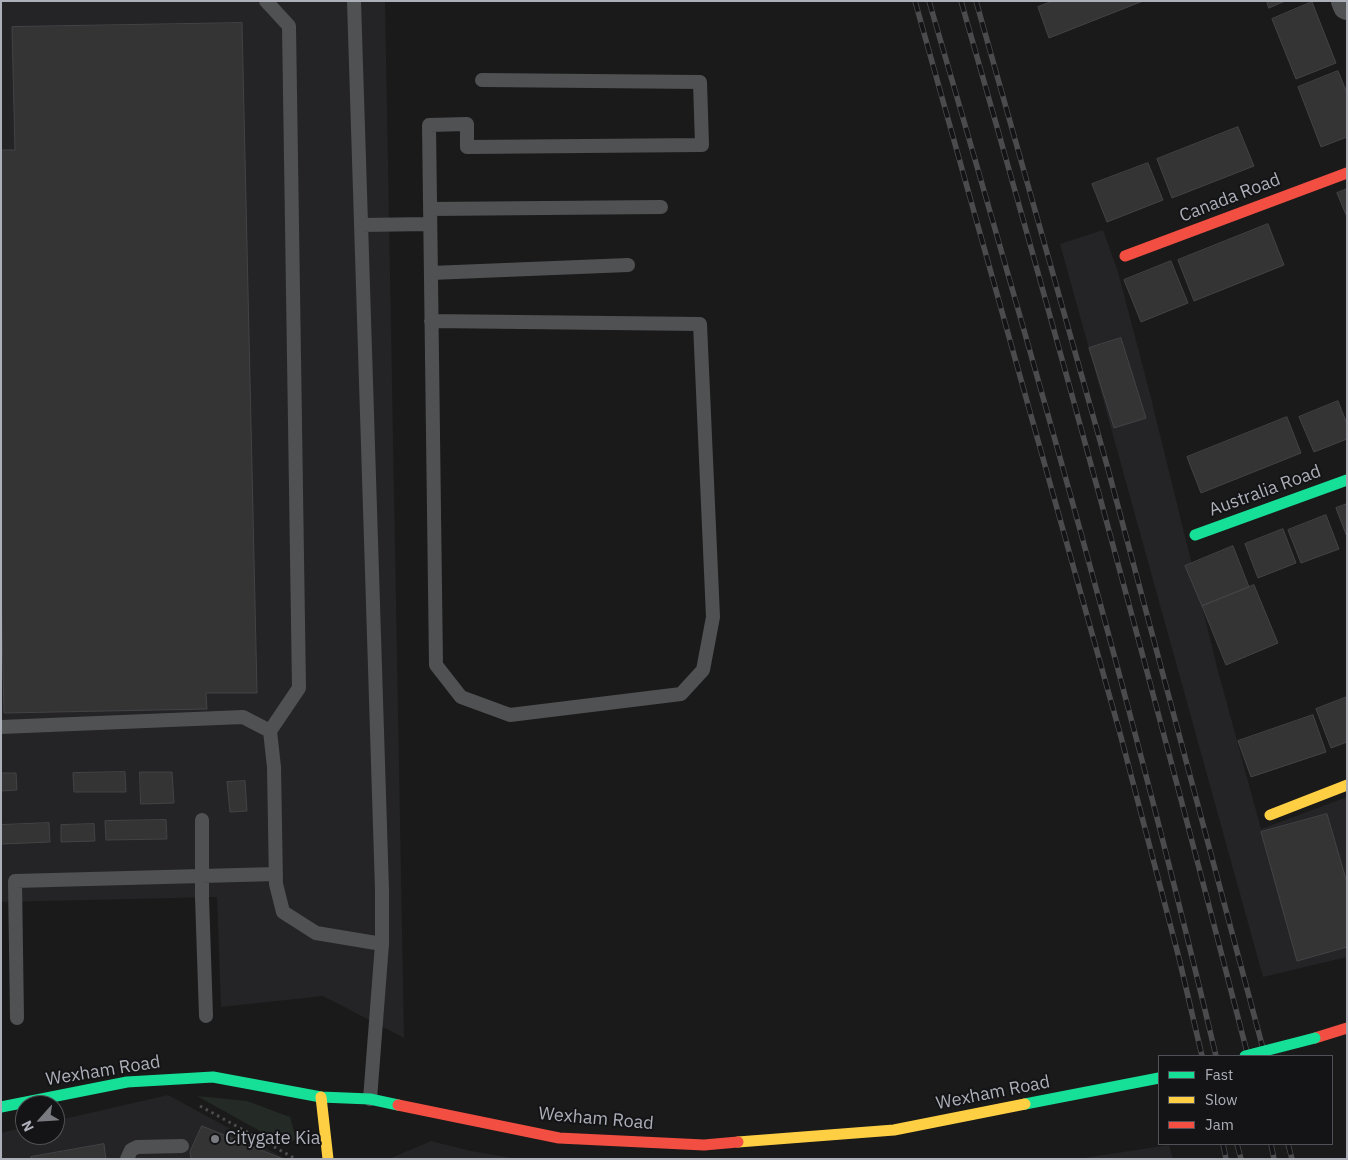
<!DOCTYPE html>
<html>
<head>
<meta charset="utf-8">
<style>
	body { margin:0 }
	#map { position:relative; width:1348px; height:1160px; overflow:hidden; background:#1a1a1a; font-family:"IBM Plex Sans",sans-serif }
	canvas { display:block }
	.frame { position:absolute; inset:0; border:2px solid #adafb9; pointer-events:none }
	.legend { position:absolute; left:1158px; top:1055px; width:175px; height:90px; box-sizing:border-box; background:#141416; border:1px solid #515257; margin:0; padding:6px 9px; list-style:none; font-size:15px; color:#adafb9 }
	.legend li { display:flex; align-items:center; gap:10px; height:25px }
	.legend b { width:25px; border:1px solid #515257 }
	.north { position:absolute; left:15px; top:1095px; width:50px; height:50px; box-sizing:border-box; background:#141416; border:1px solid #515257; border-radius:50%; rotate:244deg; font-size:14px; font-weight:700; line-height:20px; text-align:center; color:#adafb9 }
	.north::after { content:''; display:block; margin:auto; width:18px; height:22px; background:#7a7b81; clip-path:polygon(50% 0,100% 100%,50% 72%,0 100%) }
</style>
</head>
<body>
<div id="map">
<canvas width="1348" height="1160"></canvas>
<div class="frame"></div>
<ul class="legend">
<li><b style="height:6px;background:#16e098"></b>Fast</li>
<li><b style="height:6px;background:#ffcf43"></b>Slow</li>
<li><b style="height:6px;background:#f24e42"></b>Jam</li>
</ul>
<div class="north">N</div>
</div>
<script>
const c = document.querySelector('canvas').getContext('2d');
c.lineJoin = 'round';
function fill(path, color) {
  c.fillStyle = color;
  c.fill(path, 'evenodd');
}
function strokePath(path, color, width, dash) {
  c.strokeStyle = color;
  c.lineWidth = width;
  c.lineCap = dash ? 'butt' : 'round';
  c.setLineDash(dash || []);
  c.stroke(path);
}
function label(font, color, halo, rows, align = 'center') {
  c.font = font + ' "IBM Plex Sans",sans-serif';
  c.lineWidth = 4;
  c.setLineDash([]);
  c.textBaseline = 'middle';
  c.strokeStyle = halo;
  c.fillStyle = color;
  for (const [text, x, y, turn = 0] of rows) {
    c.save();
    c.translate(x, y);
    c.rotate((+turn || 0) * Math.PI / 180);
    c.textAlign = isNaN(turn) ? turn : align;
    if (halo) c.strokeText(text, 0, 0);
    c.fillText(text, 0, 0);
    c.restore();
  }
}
const built = new Path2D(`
	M1 1H385L404 1038 323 996 221 1007 217 897 1 902Z
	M1103 230 1118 272 1149 390 1217 667 1261 829 1347 797V957L1263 977 1060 244Z
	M168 1095 286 1159H1V1133L25 1127V1135H55V1121Z
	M431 1141 471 1151 518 1159H389Z
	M1169 1145 1173 1159H1077Z`);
const green = new Path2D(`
	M197 1096 247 1101 290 1117 296 1139 285 1145Z`);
const building = new Path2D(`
	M1053 1H1143L1049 38 1038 7Z
	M1267 1H1285L1269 8Z
	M1312 2 1336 63 1296 79 1272 19Z
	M242 23 257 693H206L207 709 4 713 1 588V150H15L12 27Z
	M1338 71 1347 93V137L1321 147 1298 87Z
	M1238 127 1254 166 1172 198 1157 159Z
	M1148 163 1163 200 1107 222 1092 184Z
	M1347 189V217L1337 193Z
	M1268 224 1284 265 1194 301 1178 260Z
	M1171 261 1188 303 1141 322 1124 280Z
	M1121 338 1146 418 1114 428 1089 348Z
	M1338 401 1347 424V439L1314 452 1299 417Z
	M1287 417 1301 453 1201 493 1187 457Z
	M1347 504V537L1336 508Z
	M1326 515 1339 549 1301 563 1288 530Z
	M1283 529 1296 563 1258 578 1245 544Z
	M1233 546 1249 587 1202 606 1185 566Z
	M1254 585 1278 643 1226 665 1202 606Z
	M1347 697V742L1331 748 1316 709Z
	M1313 715 1326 752 1251 777 1238 741Z
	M125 772 126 792H74L73 773Z
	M140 772H172L174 803 141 804Z
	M1 773H16L17 790 1 791Z
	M245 781 247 811 230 812 227 782Z
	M1327 814 1347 883V947L1297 961 1261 832Z
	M166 820 167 839 106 840 105 821Z
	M49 823 50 842 1 844V825Z
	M94 824 95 841 61 842V825Z
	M202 1126 283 1159H191L190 1152Z
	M104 1144 106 1159H31V1157Z`);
const path = new Path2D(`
	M200 1106 296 1159`);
const lane = new Path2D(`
	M266 1 289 26 299 688 270 731
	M354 1 382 890V944L370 1099
	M430 209 661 207
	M361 225 430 224
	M431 273 628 265
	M431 321 700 324 713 617 703 670 681 694 510 715 461 697 436 665 429 125 467 124V147L702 145 700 82 482 80
	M1 727 243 717 270 731 274 767 276 884 283 912 316 933 382 944
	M202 820V897L206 1016
	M17 1018 15 881 276 874
	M127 1159 131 1150 137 1147 182 1146`);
const street = new Path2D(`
	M1345 1 1347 6`);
const fast = new Path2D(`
	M1195 535 1347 480
	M1025 1104 1159 1078
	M1 1107 127 1082 213 1077 321 1097 370 1099 398 1105`);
const slow = new Path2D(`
	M1270 815 1347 785
	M321 1097 328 1159
	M738 1142 894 1130 1025 1104`);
const jam = new Path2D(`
	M1125 256 1347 173
	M1315 1038 1347 1028
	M398 1105 559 1138 704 1145 738 1142`);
const rail = new Path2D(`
	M915 1 1121 737 1179 958 1202 1056
	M929 1C1031 351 1132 702 1216 1056
	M961 1C1062 352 1157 703 1248 1056
	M976 1 1108 469 1265 1056
	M1223 1144 1226 1159
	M1237 1144 1241 1159
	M1271 1144 1274 1159
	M1288 1144 1292 1159`);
const fastBridge = new Path2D(`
	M1245 1056 1315 1038`);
const markers = [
	[215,1139,5,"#7a7b81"]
];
const streetNames = [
	["Canada Road",1230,198,-21],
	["Australia Road",1265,491,-20],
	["Wexham Road",103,1071,-9],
	["Wexham Road",993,1093,-11],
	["Wexham Road",596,1119,5]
];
const poiNames = [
	["Citygate Kia",225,1139]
];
fill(built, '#242426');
fill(green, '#242a25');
fill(building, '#343435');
strokePath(building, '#434346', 1);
strokePath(path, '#4b4c4e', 3, [2.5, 4]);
strokePath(lane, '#505153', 14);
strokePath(street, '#505153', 28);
strokePath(fast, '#16e098', 11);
strokePath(slow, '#ffcf43', 11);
strokePath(jam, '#f24e42', 11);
strokePath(rail, '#4b4b4e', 5.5);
strokePath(rail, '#141416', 4, [11]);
strokePath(fastBridge, '#16e098', 11);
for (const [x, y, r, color] of markers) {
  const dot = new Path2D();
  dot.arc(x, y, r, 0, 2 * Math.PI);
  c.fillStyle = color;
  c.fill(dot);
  strokePath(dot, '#141416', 2);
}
label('18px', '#adafb9', '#141416', streetNames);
label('18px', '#adafb9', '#141416', poiNames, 'left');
</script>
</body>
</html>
